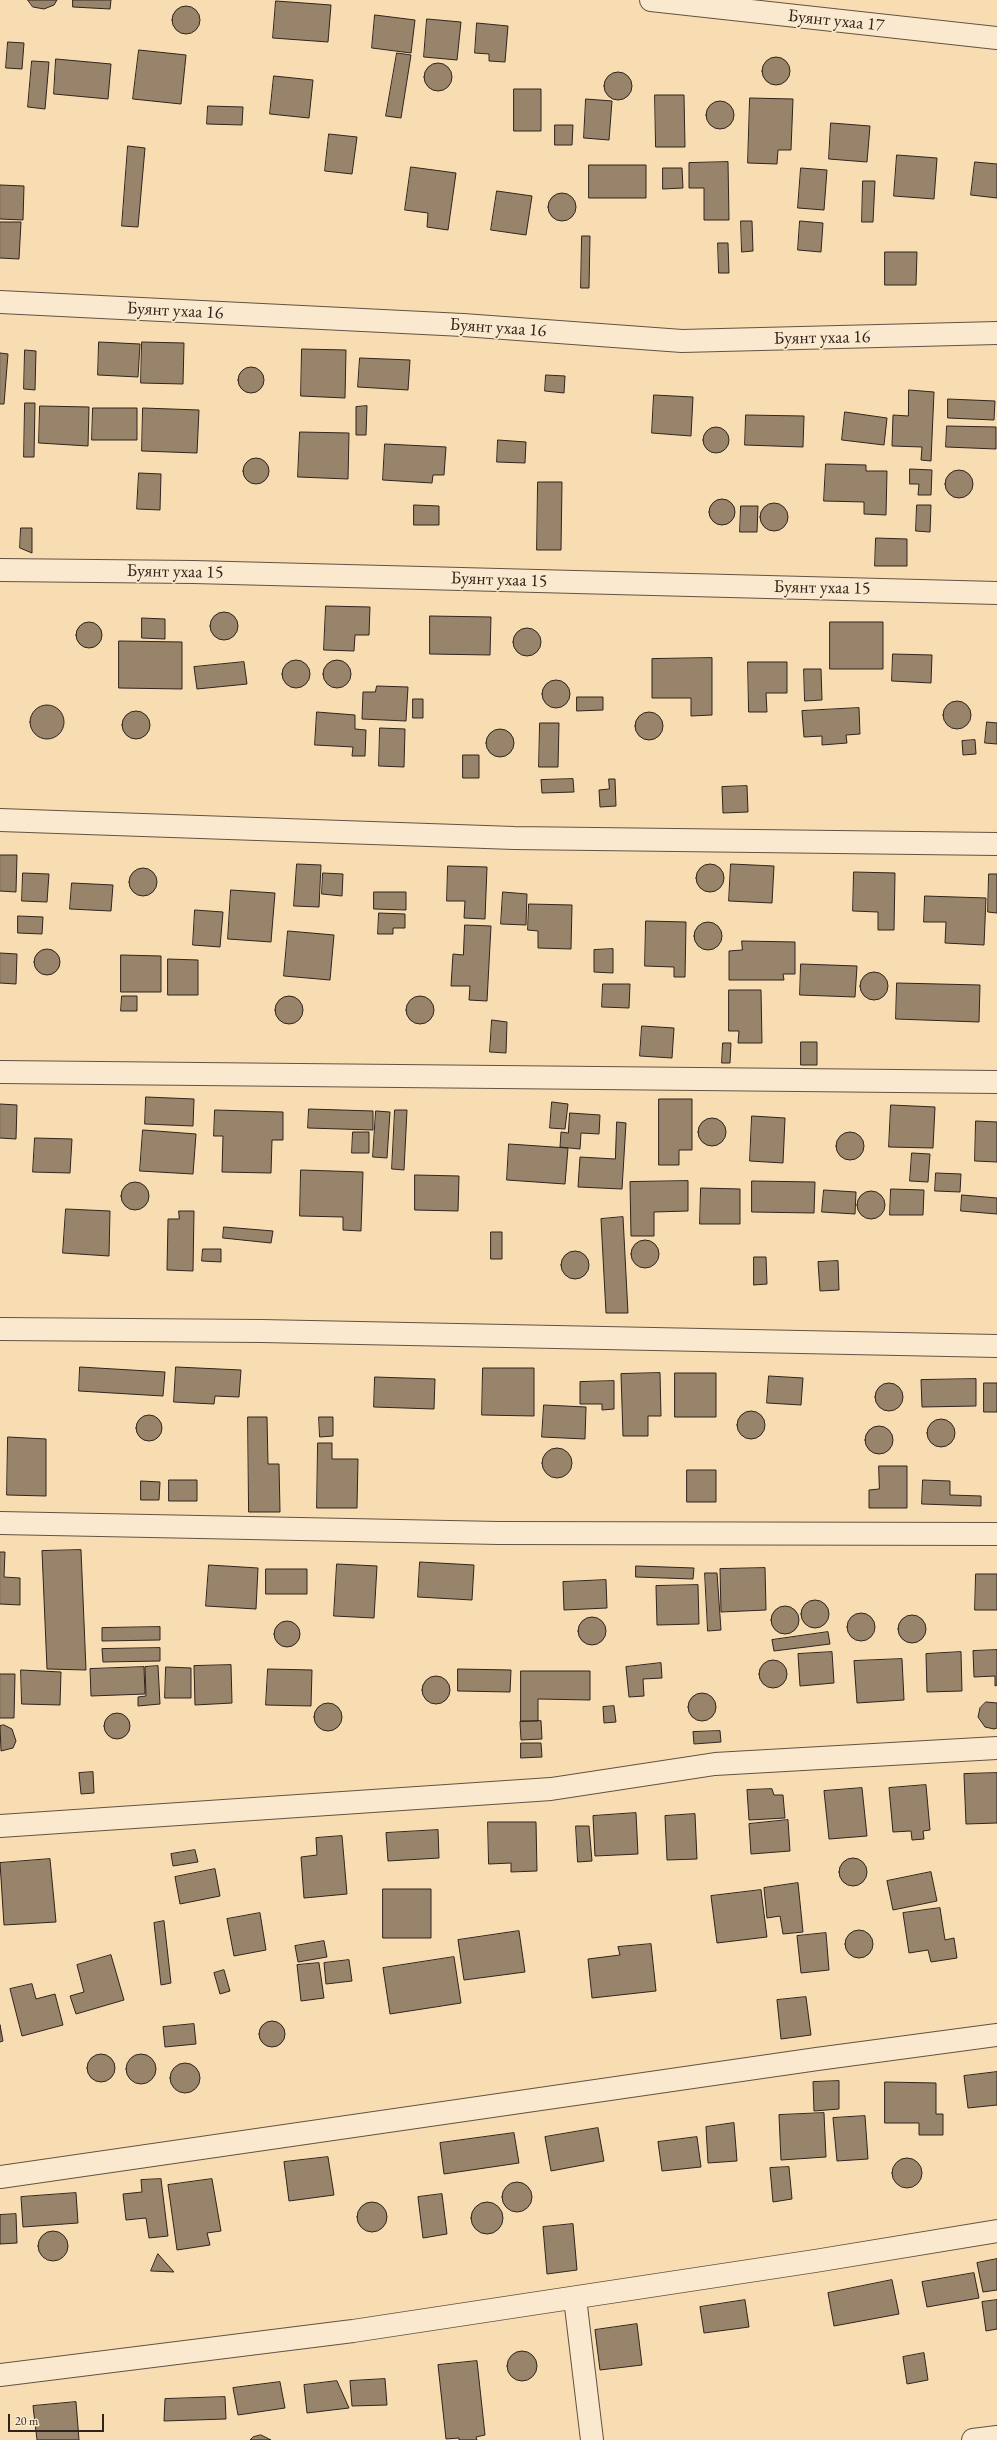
<!DOCTYPE html>
<html>
<head>
<meta charset="utf-8">
<style>
	body { margin:0 }
	#map { position:relative; width:997px; height:2440px; overflow:hidden; background:#f8ddb3; font-family:"EB Garamond",serif }
	canvas { display:block }
	.scale { position:absolute; left:8px; top:2414px; width:96px; height:18px; box-sizing:border-box; border:2px solid #31241c; border-top:0; padding-left:5px; font-size:12px; line-height:14px; white-space:nowrap; color:#31241c; -webkit-text-stroke:3px #fae9ce; paint-order:stroke }
</style>
</head>
<body>
<div id="map">
<canvas width="997" height="2440"></canvas>
<div class="scale">20 m</div>
</div>
<script>
const c = document.querySelector('canvas').getContext('2d');
c.lineJoin = 'round';
function fill(path, color) {
  c.fillStyle = color;
  c.fill(path, 'evenodd');
}
function strokePath(path, color, width, dash) {
  c.strokeStyle = color;
  c.lineWidth = width;
  c.lineCap = dash ? 'butt' : 'round';
  c.setLineDash(dash || []);
  c.stroke(path);
}
function label(font, color, halo, rows, align = 'center') {
  c.font = font + ' "EB Garamond",serif';
  c.lineWidth = 3.5;
  c.setLineDash([]);
  c.textBaseline = 'middle';
  c.strokeStyle = halo;
  c.fillStyle = color;
  for (const [text, x, y, turn = 0] of rows) {
    c.save();
    c.translate(x, y);
    c.rotate((+turn || 0) * Math.PI / 180);
    c.textAlign = isNaN(turn) ? turn : align;
    if (halo) c.strokeText(text, 0, 0);
    c.fillText(text, 0, 0);
    c.restore();
  }
}
const building = new Path2D(`
	M28 0H57L54 5 44 9 33 7Z
	M73 0H111L110 9 73 7Z
	M276 1 331 5 328 42 273 38Z
	M172 20a14 14 0 1 1 28 0a14 14 0 1 1-28 0Z
	M375 15 415 20 411 53 372 48Z
	M427 19 461 22 457 60 424 57Z
	M477 23 508 26 505 62 489 61V54L475 53Z
	M8 42 24 43 22 69 6 68Z
	M139 50 186 55 181 104 133 99Z
	M397 53 411 55 401 118 386 116Z
	M762 71a14 14 0 1 1 28 0a14 14 0 1 1-28 0Z
	M56 59 111 64 108 99 54 94Z
	M32 61 49 62 45 109 28 107Z
	M424 77a14 14 0 1 1 28 0a14 14 0 1 1-28 0Z
	M604 86a14 14 0 1 1 28 0a14 14 0 1 1-28 0Z
	M274 76 313 80 309 118 270 114Z
	M514 89H541V131H514Z
	M655 95H684L685 147H656Z
	M750 98 793 99 791 150H778L777 164 748 163Z
	M586 99 612 101 609 140 584 138Z
	M706 115a14 14 0 1 1 28 0a14 14 0 1 1-28 0Z
	M208 106 243 107 242 125 207 124Z
	M831 123 870 126 867 162 829 159Z
	M555 125H573L572 145H555Z
	M329 134 357 137 352 174 325 171Z
	M128 146 145 148 138 227 122 226Z
	M897 155 937 158 934 199 894 196Z
	M728 162 729 220H704V188H689V163Z
	M975 162 997 164V198L971 195Z
	M589 165H646V198H589Z
	M411 167 456 173 448 230 427 227 428 213 405 210Z
	M663 168H682L683 188 663 189Z
	M801 168 827 170 824 210 798 208Z
	M863 181H875L873 222H862Z
	M0 185 24 186 23 220 0 219Z
	M497 191 532 196 526 235 491 230Z
	M548 207a14 14 0 1 1 28 0a14 14 0 1 1-28 0Z
	M741 221H752L753 251 742 252Z
	M800 221 823 223 821 252 798 250Z
	M0 222H21L19 259 0 258Z
	M582 236H590L589 288H581Z
	M718 243H728L729 273H719Z
	M885 252H917L916 285H885Z
	M99 342 140 344 138 377 98 375Z
	M142 342 184 343 183 384 141 383Z
	M302 349 346 350 345 398 301 396Z
	M25 350 36 351 35 390 24 389Z
	M0 353 8 354 4 404H0Z
	M360 358 410 360 408 390 358 387Z
	M238 380a13 13 0 1 1 26 0a13 13 0 1 1-26 0Z
	M546 375 565 376 564 393 545 391Z
	M909 390 934 392 931 461 921 460 922 447 892 446 893 415 908 416Z
	M654 395 693 397 691 436 652 433Z
	M948 399 995 401 994 420 948 418Z
	M25 403H35L34 457H24Z
	M40 406 89 407 88 446 39 443Z
	M367 406 366 435H356V407Z
	M93 408H137V440H92Z
	M143 408 199 410 197 453 142 451Z
	M845 412 887 418 884 445 842 440Z
	M746 415 804 416 803 447 745 445Z
	M947 426 996 427V449L946 447Z
	M703 440a13 13 0 1 1 26 0a13 13 0 1 1-26 0Z
	M300 432 349 433 348 479 298 477Z
	M498 440 526 442 525 463 497 462Z
	M385 444 446 447 444 475H433L432 483 383 480Z
	M243 471a13 13 0 1 1 26 0a13 13 0 1 1-26 0Z
	M826 464 866 465V471H887L886 515 864 514V502L824 501Z
	M910 469 932 470 931 495H918L919 484H910Z
	M945 484a14 14 0 1 1 28 0a14 14 0 1 1-28 0Z
	M139 473 161 474 160 510 137 509Z
	M538 482H562L561 550H537Z
	M709 512a13 13 0 1 1 26 0a13 13 0 1 1-26 0Z
	M760 517a14 14 0 1 1 28 0a14 14 0 1 1-28 0Z
	M414 505 439 506V525H414Z
	M917 505H931L930 532 916 531Z
	M741 506H758L757 532H740Z
	M21 528H32V553L20 548Z
	M876 538 907 539V566H875Z
	M326 606 370 607 369 635H355L354 651 324 650Z
	M210 626a14 14 0 1 1 28 0a14 14 0 1 1-28 0Z
	M430 616 491 617 490 655 430 654Z
	M142 618 165 619V639L142 638Z
	M76 635a13 13 0 1 1 26 0a13 13 0 1 1-26 0Z
	M830 622H883V669H830Z
	M513 642a14 14 0 1 1 28 0a14 14 0 1 1-28 0Z
	M119 641 182 642V689L119 688Z
	M893 654 932 655 931 683 892 681Z
	M712 658V715L691 716V698H652V659Z
	M282 674a14 14 0 1 1 28 0a14 14 0 1 1-28 0Z
	M323 674a14 14 0 1 1 28 0a14 14 0 1 1-28 0Z
	M244 662 247 684 197 689 194 667Z
	M748 662H787V693H766L767 712H749Z
	M804 669H821L822 700 805 701Z
	M542 694a14 14 0 1 1 28 0a14 14 0 1 1-28 0Z
	M377 686 408 687 406 721 362 719 363 692H375Z
	M577 697H603V710L577 711Z
	M413 699H423V718H413Z
	M943 715a14 14 0 1 1 28 0a14 14 0 1 1-28 0Z
	M30 722a17 17 0 1 1 34 0a17 17 0 1 1-34 0Z
	M859 708 860 734 846 735 847 743 822 745V736L804 737 802 711Z
	M122 725a14 14 0 1 1 28 0a14 14 0 1 1-28 0Z
	M317 712 355 715V729L366 730 365 756H352L353 747 315 745Z
	M635 726a14 14 0 1 1 28 0a14 14 0 1 1-28 0Z
	M987 722 997 723V744L985 743Z
	M540 723H559L558 767H539Z
	M380 728 405 729 404 767 379 766Z
	M486 743a14 14 0 1 1 28 0a14 14 0 1 1-28 0Z
	M975 740 976 754 963 755 962 741Z
	M463 755H479V778H463Z
	M573 779 574 792 542 793 541 780Z
	M609 779H615L616 806 600 807 599 790 609 789Z
	M747 786 748 812 723 813 722 787Z
	M0 855H17L16 892 0 891Z
	M297 864 321 865 319 907 294 906Z
	M731 864 774 866 772 903 729 901Z
	M696 878a14 14 0 1 1 28 0a14 14 0 1 1-28 0Z
	M448 866 487 867 485 919 464 918 465 901H447Z
	M129 882a14 14 0 1 1 28 0a14 14 0 1 1-28 0Z
	M854 872 895 873 894 930H878V912L853 911Z
	M23 873 49 874 47 902 22 901Z
	M323 873 343 874 342 896 322 894Z
	M989 874H997V913L988 912Z
	M72 883 113 885 111 911 70 909Z
	M231 890 275 893 271 942 228 939Z
	M374 892H406V910L374 909Z
	M503 892 527 894 526 925 501 924Z
	M925 896 986 898 984 945 945 943 946 922H924Z
	M529 904 572 905 571 949 538 948V931L528 930Z
	M195 910 223 912 220 947 193 945Z
	M379 913 405 914V928H393V934H378Z
	M18 916 43 917 42 934 18 933Z
	M646 921 686 922 685 977H674V967L645 966Z
	M694 936a14 14 0 1 1 28 0a14 14 0 1 1-28 0Z
	M465 925 491 926 487 1001 469 1000 470 986H451L453 954 463 955Z
	M288 931 334 935 330 980 284 976Z
	M742 941 795 942V974H783L784 980H729V951L742 950Z
	M34 962a13 13 0 1 1 26 0a13 13 0 1 1-26 0Z
	M613 949V973L594 972V950Z
	M0 953 17 954 16 984 0 983Z
	M121 955 161 956V992H121Z
	M168 959 198 960V995H168Z
	M801 964 857 966 855 997 800 995Z
	M860 986a14 14 0 1 1 28 0a14 14 0 1 1-28 0Z
	M897 983 980 985 979 1022 896 1019Z
	M603 984H630L629 1008 602 1007Z
	M729 990H761L762 1043H738L739 1031H729Z
	M122 996H137V1011H121Z
	M275 1010a14 14 0 1 1 28 0a14 14 0 1 1-28 0Z
	M406 1010a14 14 0 1 1 28 0a14 14 0 1 1-28 0Z
	M492 1020 507 1022 506 1053 490 1052Z
	M642 1026 674 1028 672 1058 640 1056Z
	M801 1042H817V1065H801Z
	M723 1043H731L730 1063H722Z
	M146 1097 194 1099 193 1126 145 1124Z
	M659 1099H692V1150H679V1165H659Z
	M552 1102 568 1104 565 1129 550 1128Z
	M0 1104 17 1105 16 1139 0 1138Z
	M891 1105 935 1107 933 1148 889 1147Z
	M309 1109 373 1111V1130L308 1128Z
	M215 1110 283 1112V1140H272L271 1173 222 1172 223 1136H214Z
	M395 1110H407L404 1170 392 1169Z
	M376 1111 390 1112 387 1158 373 1157Z
	M570 1113 600 1115 599 1134 581 1133 580 1149 560 1147 561 1132 568 1133Z
	M752 1116 785 1118 783 1163 750 1161Z
	M698 1132a14 14 0 1 1 28 0a14 14 0 1 1-28 0Z
	M976 1121 997 1122V1162L975 1161Z
	M617 1122 626 1123 622 1189 578 1187 580 1157 615 1159Z
	M143 1130 196 1134 193 1174 140 1171Z
	M353 1132H369V1153H352Z
	M836 1146a14 14 0 1 1 28 0a14 14 0 1 1-28 0Z
	M35 1138 72 1139 70 1173 33 1172Z
	M509 1144 568 1148 565 1184 507 1180Z
	M912 1153 930 1154 928 1182 910 1181Z
	M301 1170 363 1172 361 1231 343 1230V1217L300 1216Z
	M936 1173 961 1174 960 1192 935 1191Z
	M415 1175 459 1176 458 1211 415 1210Z
	M688 1181V1211L654 1212V1236H631L630 1182Z
	M752 1181 815 1182 814 1213 752 1212Z
	M121 1196a14 14 0 1 1 28 0a14 14 0 1 1-28 0Z
	M701 1188 740 1189V1224H700Z
	M891 1189 924 1190 923 1215H890Z
	M824 1190 856 1192 855 1214 822 1212Z
	M857 1205a14 14 0 1 1 28 0a14 14 0 1 1-28 0Z
	M962 1195 997 1198V1214L961 1211Z
	M66 1209 110 1211 109 1256 63 1253Z
	M179 1211H194L193 1271 167 1270 168 1219H179Z
	M623 1217 628 1313H606L601 1219Z
	M224 1227 273 1231 271 1243 223 1238Z
	M491 1232H502V1259H491Z
	M631 1254a14 14 0 1 1 28 0a14 14 0 1 1-28 0Z
	M203 1249H221V1262L202 1261Z
	M561 1265a14 14 0 1 1 28 0a14 14 0 1 1-28 0Z
	M754 1257H766L767 1284 754 1285Z
	M838 1261 839 1290 820 1291 818 1262Z
	M80 1367 165 1372 163 1396 79 1391Z
	M176 1367 241 1370 239 1397 215 1396 214 1404 174 1402Z
	M483 1368H534V1416L482 1415Z
	M660 1373 661 1416H648V1436H623L621 1374Z
	M675 1373H716V1417H675Z
	M769 1376 803 1378 801 1405 767 1403Z
	M375 1377 435 1379 434 1409 374 1407Z
	M976 1379V1406L922 1407 921 1380Z
	M614 1381V1409L602 1410V1404H580V1382Z
	M984 1383H997V1412H984Z
	M875 1397a14 14 0 1 1 28 0a14 14 0 1 1-28 0Z
	M544 1405 586 1407 585 1439 542 1437Z
	M737 1425a14 14 0 1 1 28 0a14 14 0 1 1-28 0Z
	M136 1428a13 13 0 1 1 26 0a13 13 0 1 1-26 0Z
	M248 1417H267L268 1464H279L280 1512H249Z
	M319 1417H333V1436L320 1437Z
	M927 1433a14 14 0 1 1 28 0a14 14 0 1 1-28 0Z
	M865 1440a14 14 0 1 1 28 0a14 14 0 1 1-28 0Z
	M8 1437 46 1439V1496L7 1495Z
	M318 1443H332V1459H358L357 1508H317Z
	M542 1463a15 15 0 1 1 30 0a15 15 0 1 1-30 0Z
	M879 1466H907V1508H869V1490L879 1489Z
	M687 1470H716V1502H687Z
	M169 1480H197V1501H169Z
	M923 1480 950 1481V1495L981 1496V1506L922 1504Z
	M141 1481 160 1482 159 1500H141Z
	M81 1550 86 1670 47 1669 42 1551Z
	M0 1552H5L4 1577 20 1578V1605L0 1604Z
	M420 1562 474 1565 472 1600 418 1597Z
	M337 1564 377 1566 374 1618 334 1616Z
	M209 1565 258 1568 256 1609 206 1606Z
	M636 1566 694 1568 693 1579 636 1577Z
	M765 1568 766 1610 721 1612 720 1569Z
	M266 1569H307V1594H266Z
	M705 1573H717L721 1630 708 1631Z
	M976 1574H997V1610H975Z
	M606 1580 607 1608 564 1610 563 1582Z
	M698 1585 699 1624 657 1625 656 1586Z
	M801 1614a14 14 0 1 1 28 0a14 14 0 1 1-28 0Z
	M771 1620a14 14 0 1 1 28 0a14 14 0 1 1-28 0Z
	M847 1627a14 14 0 1 1 28 0a14 14 0 1 1-28 0Z
	M898 1629a14 14 0 1 1 28 0a14 14 0 1 1-28 0Z
	M578 1631a14 14 0 1 1 28 0a14 14 0 1 1-28 0Z
	M274 1634a13 13 0 1 1 26 0a13 13 0 1 1-26 0Z
	M160 1627V1640L102 1641V1628Z
	M828 1632 830 1644 774 1651 772 1640Z
	M160 1648V1661L103 1662 102 1649Z
	M997 1650V1685L995 1686V1676L974 1677 973 1651Z
	M832 1652 834 1683 800 1686 798 1654Z
	M961 1652 962 1691 927 1692 926 1654Z
	M902 1659 904 1700 857 1703 854 1661Z
	M759 1674a14 14 0 1 1 28 0a14 14 0 1 1-28 0Z
	M661 1663 662 1678 643 1679 644 1696 629 1697 626 1667Z
	M231 1665 232 1703 195 1705 194 1666Z
	M158 1666 160 1704 138 1706V1697L146 1696 145 1667Z
	M144 1667 145 1694 91 1696 90 1669Z
	M166 1667 191 1668V1698H165Z
	M268 1669 312 1670 311 1706 266 1705Z
	M458 1669 511 1670 510 1692 458 1691Z
	M21 1670 61 1672 60 1705 22 1704Z
	M521 1671H590V1700L538 1699V1721H521Z
	M0 1674H15L14 1718H0Z
	M422 1690a14 14 0 1 1 28 0a14 14 0 1 1-28 0Z
	M688 1707a14 14 0 1 1 28 0a14 14 0 1 1-28 0Z
	M986 1702 997 1703V1728L994 1729 985 1727 978 1717 980 1708Z
	M314 1717a14 14 0 1 1 28 0a14 14 0 1 1-28 0Z
	M614 1706 616 1722 604 1723 603 1707Z
	M104 1726a13 13 0 1 1 26 0a13 13 0 1 1-26 0Z
	M541 1721 542 1739 521 1740 520 1722Z
	M4 1725 12 1729 16 1741 13 1748 1 1751 0 1726Z
	M720 1731 721 1742 694 1744 693 1732Z
	M521 1743H541L542 1757 521 1758Z
	M93 1772 94 1793 81 1794 79 1773Z
	M997 1773V1823L966 1824 964 1774Z
	M926 1785 930 1830 923 1831 924 1839 912 1840 911 1831 893 1832 889 1788Z
	M862 1788 867 1836 829 1839 824 1791Z
	M772 1789 774 1795H783L785 1818 749 1820 747 1790Z
	M636 1813 638 1854 595 1856 593 1816Z
	M695 1814 697 1859 667 1860 665 1816Z
	M788 1820 790 1851 751 1854 749 1824Z
	M488 1822H536L537 1871 511 1872V1863L489 1864Z
	M576 1826H589L592 1861 578 1862Z
	M438 1830 439 1858 388 1861 386 1833Z
	M342 1836 347 1894 304 1898 301 1857 317 1855 316 1838Z
	M195 1850 198 1862 173 1866 171 1854Z
	M839 1872a14 14 0 1 1 28 0a14 14 0 1 1-28 0Z
	M50 1859 56 1922 4 1925 0 1863Z
	M215 1869 220 1896 180 1904 175 1877Z
	M931 1872 937 1901 893 1910 887 1881Z
	M798 1883 803 1932 783 1934 780 1916 767 1918 764 1888Z
	M383 1889H431V1938H383Z
	M761 1890 767 1937 717 1943 711 1896Z
	M940 1908 945 1940 954 1938 957 1958 931 1962 928 1950 909 1953 903 1913Z
	M260 1913 266 1950 234 1956 227 1919Z
	M164 1921 171 1983 161 1985 154 1923Z
	M845 1944a14 14 0 1 1 28 0a14 14 0 1 1-28 0Z
	M519 1931 525 1972 464 1980 458 1940Z
	M826 1933 829 1970 801 1973 797 1936Z
	M324 1941 327 1957 298 1962 295 1946Z
	M651 1944 656 1991 592 1998 588 1959 620 1955 618 1947Z
	M111 1955 124 2000 76 2014 70 1996 84 1992 77 1965Z
	M454 1957 461 2003 390 2014 383 1968Z
	M349 1960 352 1981 326 1984 324 1963Z
	M319 1963 324 1998 301 2001 297 1965Z
	M224 1970 230 1991 220 1994 214 1973Z
	M32 1984 36 1999 55 1994 63 2025 22 2036 10 1989Z
	M806 1997 811 2035 781 2039 777 2000Z
	M259 2034a13 13 0 1 1 26 0a13 13 0 1 1-26 0Z
	M194 2024 196 2044 165 2047 163 2027Z
	M0 2025 3 2041 0 2042Z
	M87 2068a14 14 0 1 1 28 0a14 14 0 1 1-28 0Z
	M126 2069a15 15 0 1 1 30 0a15 15 0 1 1-30 0Z
	M170 2078a15 15 0 1 1 30 0a15 15 0 1 1-30 0Z
	M997 2072V2105L968 2108 964 2076Z
	M839 2081V2109L814 2111 813 2082Z
	M885 2082 936 2083V2114H943V2135H919V2123H885Z
	M824 2113 826 2157 781 2160 779 2115Z
	M865 2116 868 2159 837 2161 833 2118Z
	M734 2123 737 2161 708 2163 706 2127Z
	M598 2128 604 2161 551 2171 545 2137Z
	M514 2133 519 2163 444 2174 440 2143Z
	M697 2137 701 2167 662 2171 658 2142Z
	M328 2157 334 2195 289 2201 284 2162Z
	M892 2173a15 15 0 1 1 30 0a15 15 0 1 1-30 0Z
	M789 2167 792 2199 773 2202 770 2168Z
	M161 2179 168 2236 149 2238 146 2218 126 2220 123 2194 142 2192 141 2180Z
	M212 2179 221 2231 207 2233 210 2245 177 2250 168 2185Z
	M502 2197a15 15 0 1 1 30 0a15 15 0 1 1-30 0Z
	M76 2193 78 2223 23 2227 21 2197Z
	M442 2194 447 2234 423 2238 418 2197Z
	M471 2218a16 16 0 1 1 32 0a16 16 0 1 1-32 0Z
	M357 2217a15 15 0 1 1 30 0a15 15 0 1 1-30 0Z
	M16 2214 17 2243 0 2244V2215Z
	M573 2224 577 2270 547 2274 543 2227Z
	M38 2246a15 15 0 1 1 30 0a15 15 0 1 1-30 0Z
	M158 2254 174 2272 151 2271Z
	M997 2259V2290L983 2292 977 2263Z
	M974 2273 979 2298 927 2307 922 2282Z
	M892 2280 899 2314 834 2326 828 2293Z
	M745 2300 749 2327 704 2333 700 2307Z
	M997 2300V2329L986 2331 982 2302Z
	M637 2324 642 2365 600 2370 595 2330Z
	M507 2366a15 15 0 1 1 30 0a15 15 0 1 1-30 0Z
	M924 2353 928 2380 907 2384 903 2357Z
	M477 2361 485 2435 476 2437 477 2440H459V2438L446 2439 438 2365Z
	M385 2379 387 2405 352 2406 350 2381Z
	M337 2381 349 2408 307 2413 304 2385Z
	M280 2382 285 2408 238 2415 233 2388Z
	M225 2397 226 2419 164 2421 165 2399Z
	M76 2402 79 2440H37L33 2406Z
	M261 2435 271 2440H250L253 2437Z`);
const street = new Path2D(`
	M651 0 997 38
	M0 302 463 325 682 341 997 333
	M0 570 193 572 997 593
	M0 820 514 838 997 844
	M0 1072 997 1082
	M0 1329 261 1331 997 1346
	M0 1523 499 1533 997 1534
	M0 1826 551 1789 715 1764 997 1748
	M0 2177 817 2059 997 2035
	M575 2298 592 2440
	M0 2375 353 2331 815 2261 997 2231
	M973 2440 997 2437`);
const streetNames = [
	["Буянт ухаа 17",836,21,6],
	["Буянт ухаа 16",175,311,3],
	["Буянт ухаа 16",498,328,4],
	["Буянт ухаа 16",822,338,-1],
	["Буянт ухаа 15",175,572,1],
	["Буянт ухаа 15",499,580,2],
	["Буянт ухаа 15",822,588,1]
];
fill(building, '#98846b');
strokePath(building, '#31241c', 1);
strokePath(street, '#635242', 24);
strokePath(street, '#fae9ce', 22);
label('18px', '#31241c', '#fae9ce', streetNames);
</script>
</body>
</html>
